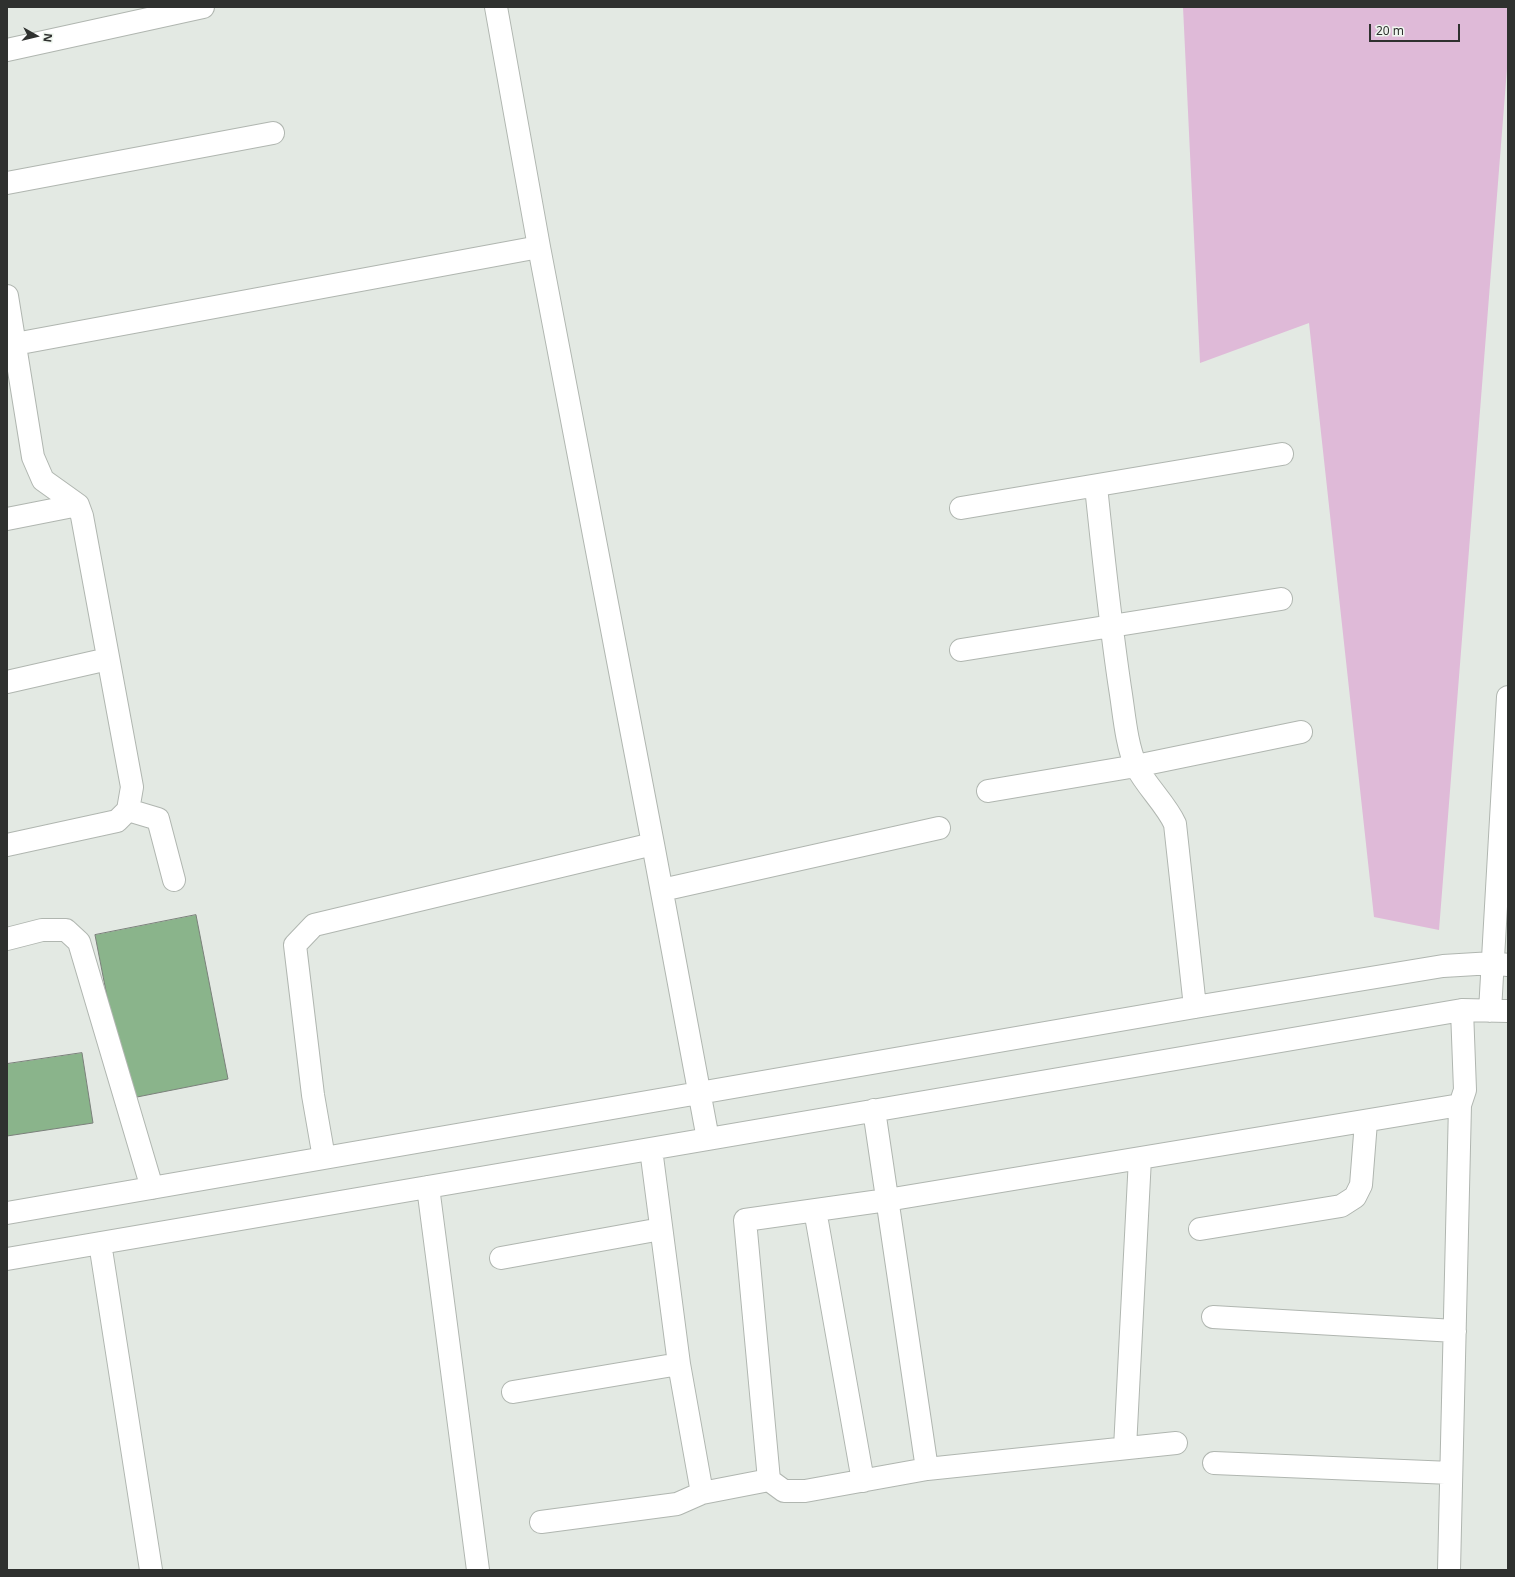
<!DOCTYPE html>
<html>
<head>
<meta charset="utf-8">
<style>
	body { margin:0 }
	#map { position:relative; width:1515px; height:1577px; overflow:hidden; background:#e3e9e3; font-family:"Noto Sans",sans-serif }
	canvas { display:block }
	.frame { position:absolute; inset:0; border:8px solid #2f312f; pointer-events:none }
	.north { position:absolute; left:16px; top:16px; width:40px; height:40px; -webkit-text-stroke:3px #f0f7f0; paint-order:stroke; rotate:98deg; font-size:11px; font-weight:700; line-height:16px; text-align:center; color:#2f312f }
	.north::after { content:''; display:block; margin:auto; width:14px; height:18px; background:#2f312f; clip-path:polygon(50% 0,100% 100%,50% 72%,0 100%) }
	.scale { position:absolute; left:1369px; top:24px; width:91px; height:18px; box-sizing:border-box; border:2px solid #2f312f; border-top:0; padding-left:5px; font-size:12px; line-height:14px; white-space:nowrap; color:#2f312f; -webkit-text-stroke:3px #f0f7f0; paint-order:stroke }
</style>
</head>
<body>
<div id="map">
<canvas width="1515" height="1577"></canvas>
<div class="frame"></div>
<div class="north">N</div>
<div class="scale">20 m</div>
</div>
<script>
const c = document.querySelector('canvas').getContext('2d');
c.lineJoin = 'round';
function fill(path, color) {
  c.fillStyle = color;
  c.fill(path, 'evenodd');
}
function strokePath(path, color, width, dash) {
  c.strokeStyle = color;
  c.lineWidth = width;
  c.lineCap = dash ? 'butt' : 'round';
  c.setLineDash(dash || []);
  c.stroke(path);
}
const green = new Path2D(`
	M1183 7H1508V56L1439 930 1374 917 1309 323 1200 363Z`);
const building = new Path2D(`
	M196 915 228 1079 127 1099 95 935Z
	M82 1053 93 1123 7 1136V1064Z`);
const minor = new Path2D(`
	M496 7 539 247 653 844 708 1139
	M7 50 203 7
	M7 183 273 133
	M7 296 33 457 43 480 78 505 82 516 132 787 128 810 117 821 7 845
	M15 344 539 247
	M1096 486C1103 554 1110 621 1120 688 1124 712 1126 744 1136 766 1146 786 1166 804 1175 824L1195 1007
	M961 508 1282 454
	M7 519 78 505
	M961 650 1281 599
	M7 682 108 659
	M988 791 1136 766 1301 732
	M128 810 158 819 174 880
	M662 890 939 828
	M7 939 42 930H66L79 942 152 1188
	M1490 1011 1508 697
	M874 1110 927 1469
	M324 1158 313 1095 295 945 314 925 653 844
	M428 1187 478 1570
	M815 1210 863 1481
	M7 1213 1195 1007 1443 966 1493 963 1508 965
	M1200 1229 1341 1206 1355 1197 1361 1185 1366 1122
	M100 1243 151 1570
	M501 1258 661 1229
	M7 1259 1462 1010 1508 1011
	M1213 1317 1455 1331
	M513 1392 679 1364
	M1176 1443 927 1469 805 1491H784L769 1480 745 1220 887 1200 1460 1105
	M1125 1448 1140 1158
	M1214 1463 1451 1473
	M702 1493 769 1480
	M541 1522 677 1504 702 1493 679 1364 651 1149
	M1449 1570 1460 1105 1465 1090 1462 1010`);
fill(green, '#dfbad8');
fill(building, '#8ab48b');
strokePath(building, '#7a807a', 1);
strokePath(minor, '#b0b6b0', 24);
strokePath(minor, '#fff', 22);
</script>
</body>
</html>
